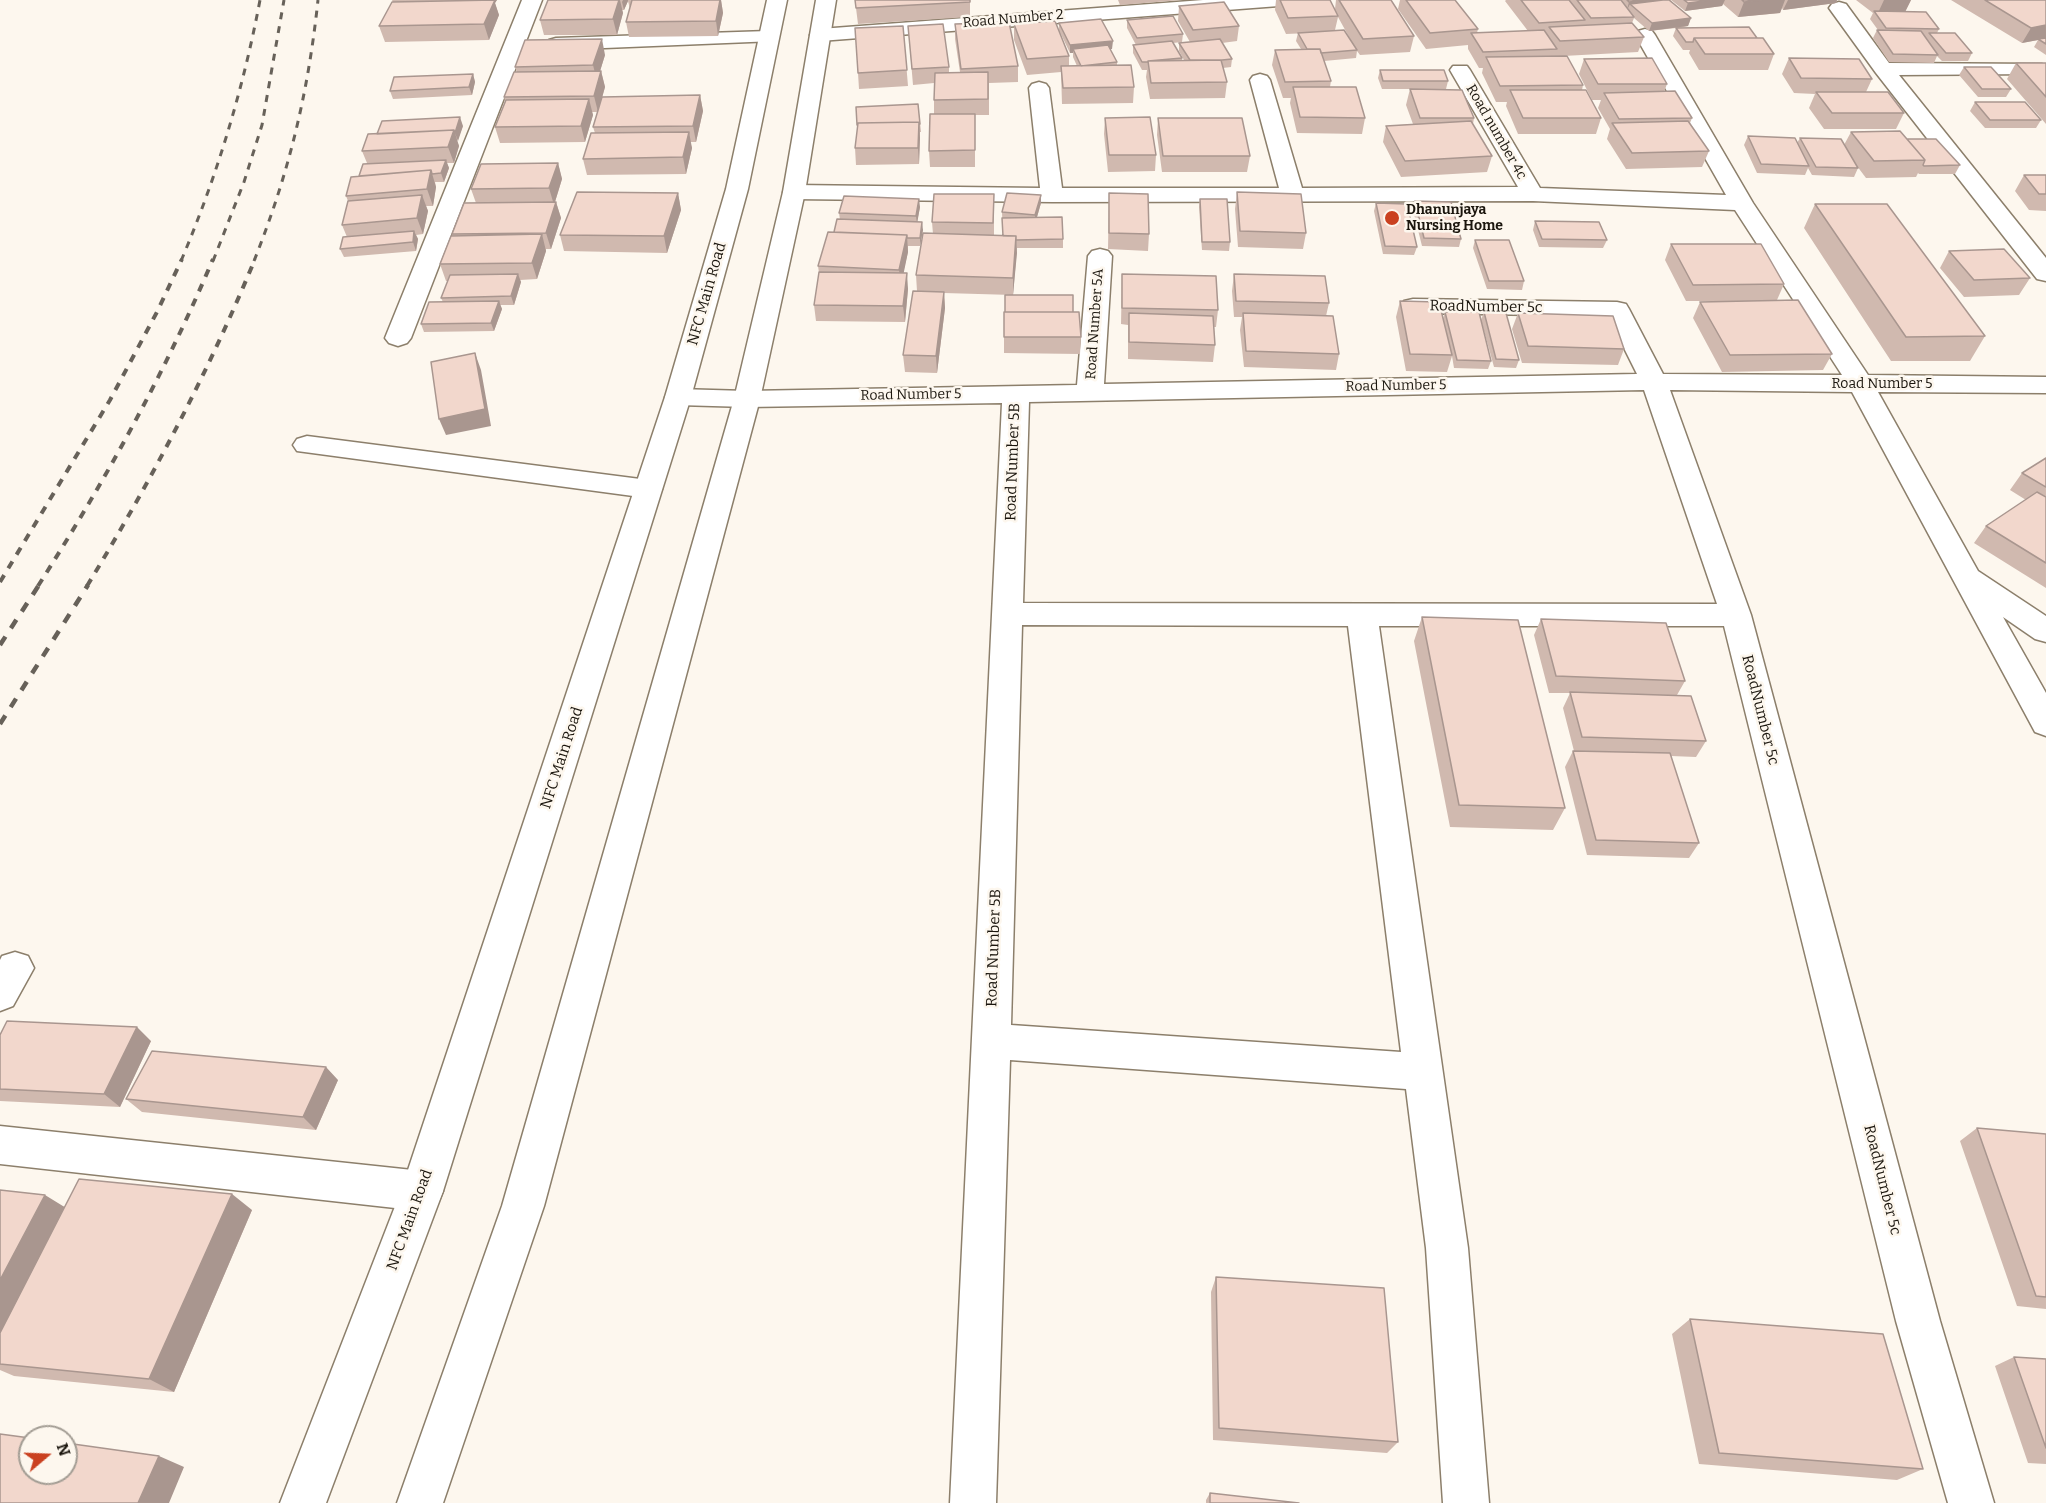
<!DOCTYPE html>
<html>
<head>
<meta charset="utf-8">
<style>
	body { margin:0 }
	#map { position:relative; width:2046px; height:1503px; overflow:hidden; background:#fdf7ee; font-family:Bitter,serif }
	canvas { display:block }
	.north { position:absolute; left:18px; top:1425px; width:60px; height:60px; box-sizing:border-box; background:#fdf7ee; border:2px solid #a39d94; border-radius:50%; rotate:71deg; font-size:16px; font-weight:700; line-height:24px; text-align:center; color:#1b160e }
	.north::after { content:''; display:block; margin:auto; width:21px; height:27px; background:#ca4120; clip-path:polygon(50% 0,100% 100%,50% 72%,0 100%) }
</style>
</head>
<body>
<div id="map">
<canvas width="2046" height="1503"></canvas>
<div class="north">N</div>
</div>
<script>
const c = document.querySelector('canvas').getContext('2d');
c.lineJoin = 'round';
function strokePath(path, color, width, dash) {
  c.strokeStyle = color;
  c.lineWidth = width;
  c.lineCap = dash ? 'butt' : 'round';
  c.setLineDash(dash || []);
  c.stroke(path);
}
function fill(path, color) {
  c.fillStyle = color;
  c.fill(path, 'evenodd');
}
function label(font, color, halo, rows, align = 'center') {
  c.font = font + ' Bitter,serif';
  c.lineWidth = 5;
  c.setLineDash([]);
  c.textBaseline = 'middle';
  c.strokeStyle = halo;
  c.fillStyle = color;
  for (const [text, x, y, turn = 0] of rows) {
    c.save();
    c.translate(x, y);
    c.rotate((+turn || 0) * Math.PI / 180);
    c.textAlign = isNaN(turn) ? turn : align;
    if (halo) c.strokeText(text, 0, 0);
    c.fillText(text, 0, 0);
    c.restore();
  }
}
const minor = new Path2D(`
	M522 0H542L411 338 407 343 398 346 389 343 385 338Z
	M1203 0H1289L1286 4 1279 6 820 41 813 39 810 35 813 31 820 29Z
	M1839 2 1846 4 1889 63 2042 64 2045 68 2042 72 2035 74 1899 75 2046 258V281L2037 279 1876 73 1829 8 1832 4Z
	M1645 29 1652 31 1655 35 1753 203 1868 375 2046 377V393L1878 392 1978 571 2046 616V642L2035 639 2003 617 2046 693V736L2035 732 1852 392 1670 390 1751 615 1940 1321 1994 1503H1948L1896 1321 1724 626H1379L1468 1248 1489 1503H1443L1426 1248 1406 1089 1010 1060 996 1503H950L1002 403 747 407 678 405 669 403 665 397 669 391 678 389 747 391 1077 385 1088 256 1092 251 1100 249 1108 251 1112 256 1104 384 1637 374 1608 316 1413 313 1404 311 1401 306 1404 301 1413 299 1617 302 1626 304 1629 309 1663 374 1842 375 1735 210 1533 201 1052 202 794 199 786 197 783 192 786 187 794 185 1040 188 1029 88 1032 84 1039 82 1046 84 1049 88 1062 188H1279L1250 80 1253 76 1260 74 1267 76 1270 80 1302 188 1518 187 1450 70 1453 66H1467L1470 70 1540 188 1726 195 1635 35 1638 31ZM1644 390 1717 604 1023 603 1029 402ZM1022 625 1348 626 1401 1052 1011 1025Z
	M768 31 775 33 778 37 775 41 556 50 549 48 546 44 549 40 556 38Z
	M307 436 648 480 658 482 662 489 658 496 648 498 297 451 293 445 297 439Z
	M15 952 28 956 34 968 13 1006 0 1011V960L2 956Z
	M0 1126 422 1171 437 1177 443 1191 437 1205 422 1211 0 1164Z`);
const secondary = new Path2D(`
	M767 0H787L748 189 691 397 443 1191 326 1503H280L401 1191 665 397 726 189Z
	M816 0H836L805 192 760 399 544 1206 443 1503H397L502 1206 734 399 783 192Z`);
const railFar2 = new Path2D(`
	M181 261C217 176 243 90 260 0
	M213 261 244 182 262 125 284 0
	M254 261C289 173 308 94 318 0`);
const railFar1 = new Path2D(`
	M0 582 110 400 157 312 182 259
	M38 586C105 481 165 373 213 259
	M87 586C151 481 208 373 255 259`);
const rail = new Path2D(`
	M0 645 39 585
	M0 724 88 585`);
const wall = new Path2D(`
	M392 0H497L495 3 499 15 489 40 385 42 379 26 393 2Z
	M548 0H721L723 13 718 36 629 37 626 22 630 9 628 1 624 10H622L623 13 617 35H544L540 20Z
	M855 0 970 2V17L858 24Z
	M1118 0H1181L1120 5Z
	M1276 0H1330L1335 9 1336 0H1391L1414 36 1410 52 1360 55 1357 51 1356 58 1324 61 1331 81 1330 87 1365 118 1362 134 1297 133 1290 103 1291 98H1283L1272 65 1275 50 1301 49 1296 41 1298 33H1309L1286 34 1275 10ZM1338 17 1354 46 1335 30Z
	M1400 0H1455L1478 29 1477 33 1528 31 1505 1 1506 0H1670L1691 18 1688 26 1679 28 1757 38 1774 54 1768 70H1699L1689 53 1690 50H1683L1673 36 1676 28 1649 31 1634 18 1632 23 1644 37 1638 52 1563 56 1583 85 1582 90 1601 118 1596 134H1518L1506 106 1507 102H1496L1482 73 1483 68H1479L1468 49V45L1426 49 1398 9Z
	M1671 0H1837L1836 3 1783 10 1782 8 1780 13 1738 17 1723 4 1722 6 1685 11Z
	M1856 0H1911L1905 12 1939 29 1937 33 1972 53 1968 61H1942L1937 56 1934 63 1889 62 1873 38 1877 30H1878L1870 19 1873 13Z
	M1951 0H2046V55L2034 47 2038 40 2022 43Z
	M1179 6 1239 26 1237 41 1222 43 1232 59 1231 67 1223 68 1227 82 1225 98 1150 99 1146 77 1147 70H1142L1133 53V45H1136L1127 28V20L1183 34 1182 42 1173 43 1182 58V60H1184L1179 51V43L1190 42 1178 21Z
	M1059 23 1112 49H1110L1117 62V66L1134 87 1133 103 1062 104 1061 72 1027 75 1014 40V24L1059 30ZM1059 30 1070 53H1073V57L1077 66H1069V56Z
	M955 24 1018 66V82L989 83V115H975V167H930L929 151 934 114V83L913 85 908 26 949 67V73L960 72 955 39Z
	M903 26 908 86 859 89 858 73Z
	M605 55 600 71H601L605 87 598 112H592L593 115 585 142 500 143 495 127 505 101 504 97 517 72 515 67Z
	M1789 58 1872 79 1866 92 1904 113 1896 129H1824L1809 108 1815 94 1794 93 1782 74Z
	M1584 59 1667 84 1664 92 1692 118 1690 123 1709 151 1702 167 1626 169 1607 139 1610 129 1598 108 1601 100H1592L1579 74Z
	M2016 63H2046V124L2007 79Z
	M1964 67 2011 89 2006 97H1978L1959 75Z
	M1380 70 1448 81 1446 89H1382L1378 78Z
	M473 74 475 82 472 95 393 99 390 91Z
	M1410 89 1474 118 1473 124 1492 156 1487 172 1401 177 1383 142 1386 126 1413 124 1406 105Z
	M700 95 703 111 696 142H690L692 148 686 174 587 175 583 159 595 133 593 127Z
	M1975 102 2041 120 2036 128H1985L1970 111Z
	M918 104 921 132H920L919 164 856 165 855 148Z
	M1105 118 1156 155 1155 171 1108 172 1104 134Z
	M1158 118 1250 156 1247 172H1162L1157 135Z
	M463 126 457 141 459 146 454 163H447L449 168 444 182H435L436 187 433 206H426L428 211 423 234 416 235 418 239 416 251 344 257 340 249 347 237 342 225 348 201 346 196 367 163 362 151Z
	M1851 132 1907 139 1960 165 1955 174H1919L1918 173 1916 177 1866 178 1857 166 1858 168 1854 177 1812 175 1808 168 1805 175 1757 173 1744 145 1748 136 1797 143 1800 138 1844 145Z
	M558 163 562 179 555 202H556L561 218 551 249H546V251L537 279 520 280 521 282 514 305H500L502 309 494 331 424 332 421 324 443 302 441 298 448 281H446L440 264 452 236V234L476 203 471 189Z
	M2024 175H2046V211L2029 210 2015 191Z
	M1237 192 1306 233 1303 249 1238 247 1235 209Z
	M678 193 681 210 667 253 564 251 560 235Z
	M1109 193 1149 234 1148 251 1108 249Z
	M994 194V236H1003L1002 212 1041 203 1037 217 1063 239V248H1017L1013 295 944 293 945 308 937 373 905 372 903 355 917 291 916 275 933 234 932 222Z
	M1200 199 1230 242 1229 251 1202 250 1199 207Z
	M1415 201 1461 239 1459 247 1422 246 1413 210Z
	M1376 203 1417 247 1414 255 1383 254 1374 211Z
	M1815 204 1985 336 1970 361H1891L1804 228Z
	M920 207 917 222 923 230 920 246H908V252L903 273 908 289 905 322 816 321 814 305 819 273 818 266 840 220 839 213Z
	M1535 221 1607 240 1603 248 1539 247 1533 230Z
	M1475 240 1524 281 1522 290 1487 289 1473 248Z
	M1671 244 1784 284 1777 300 1832 354 1823 370 1722 372 1693 318 1700 302 1721 301H1686L1665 260Z
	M1949 251 2030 278 2019 295 1964 297 1940 268Z
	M1122 274 1218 310 1216 327H1214L1215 345 1213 362 1128 359V325L1121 324Z
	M1234 274 1329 303 1326 316 1339 354 1336 370 1244 367 1240 330 1242 317H1234L1232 291Z
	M1400 301 1443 319 1445 312 1491 361 1488 369 1454 368 1452 356 1447 372 1406 371 1396 317Z
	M1004 312H1073L1081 337 1080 354 1004 353Z
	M1484 312 1519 360 1516 368 1494 367 1481 320Z
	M1518 313 1624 349 1618 365 1522 363 1512 329Z
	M2046 458V588L1974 543 1986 526 2026 500 2010 490 2022 473Z
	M1422 617 1565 808 1553 830 1450 827 1414 641Z
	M1541 619 1685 681 1677 695 1706 741 1696 757 1671 756 1699 843 1689 858 1587 855 1565 767 1573 751H1574L1563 708 1570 693H1549L1534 635Z
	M0 1035 151 1041 120 1107 0 1101Z
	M338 1080 316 1130 142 1112 126 1099Z
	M1977 1128 2046 1134V1309L2017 1306 1960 1141Z
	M0 1190 65 1207 252 1210 174 1392 14 1376 0 1370Z
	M1216 1277 1398 1442 1387 1453 1213 1440 1211 1292Z
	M1690 1319 1923 1469 1897 1480 1699 1464 1672 1334Z
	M2014 1357 2046 1359V1464L2028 1463 1995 1366Z
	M1210 1493 1299 1503H1206V1500Z`);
const shadedWall = new Path2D(`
	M490 0H497L495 3 499 15 489 40 484 24Z
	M619 0H620L623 13 617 35 613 19Z
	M623 0H628V1L624 10 622 2Z
	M720 0H721L723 13 718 36 716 21Z
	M1646 0H1670L1668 5 1630 4 1627 10 1629 2Z
	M1712 0H1725L1722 6 1685 11 1688 3Z
	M1762 0H1785L1780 13 1738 17 1744 2Z
	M1788 0H1837L1836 3 1783 10Z
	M1884 0H1911L1905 12 1877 15Z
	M1691 18 1688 26 1649 31 1652 23Z
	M2046 25V39H2038V40L2022 43 2031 28Z
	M602 39 605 55 597 81 593 65Z
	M1113 41 1112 49 1075 52 1073 49V53H1070V45Z
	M601 71 605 87 598 112 594 96Z
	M473 74 475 82 472 95 469 87Z
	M700 95 703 111 696 142 693 126Z
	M589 99 593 115 585 142 581 126Z
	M460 117 463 126 458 141 455 133Z
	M919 122 920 138 919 164 918 148Z
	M454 130 459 146 454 163 448 147Z
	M689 132 692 148 686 174 683 157Z
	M446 160 449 168 444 182 441 173Z
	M558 163 562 179 554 205 549 188Z
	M431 170 436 187 433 206 427 189Z
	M678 193 681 210 667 253 664 236Z
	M422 195 428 211 423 234 417 218Z
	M1041 195V203L1035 224V215Z
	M919 199 920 207 917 224 916 216Z
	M556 202 561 218 551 249 546 233Z
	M922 222 923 230 920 246V238Z
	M414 231 418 239 416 251 413 242Z
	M542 234 546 251 537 279 532 263Z
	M907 235 908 252 901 286 899 270Z
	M1016 236 1017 253 1013 295V278Z
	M907 273 908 289 905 322 903 306Z
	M518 274 521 282 514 305 511 296Z
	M944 292 945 308 937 373 936 356Z
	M499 301 502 309 494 331 491 323Z
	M475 353 481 370 491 426 446 435 439 419Z
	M137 1027 151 1041 120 1107 104 1094Z
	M326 1067 338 1080 316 1130 303 1117Z
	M232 1194 252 1210 174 1392 149 1379Z
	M45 1195 71 1211 0 1349V1280Z
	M159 1456 184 1467 169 1503H138Z`);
const building = new Path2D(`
	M495 0 484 24 379 26 392 2Z
	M548 0H619L613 19 540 20Z
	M632 0H720L716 21 626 22Z
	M855 0H970V2L856 8Z
	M1280 0H1330L1338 16 1288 18Z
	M1339 0H1391L1414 36 1363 39Z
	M1406 0H1455L1478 29 1430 33Z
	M1521 0H1569L1585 20 1539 23Z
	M1577 0H1621L1634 17 1591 18Z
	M1627 0H1646L1629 2Z
	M1663 0H1669L1691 18 1652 23 1630 4Z
	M1684 0H1712L1688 3Z
	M1742 0H1762L1744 2Z
	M1985 0H2046V25L2031 28Z
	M1224 2 1239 26 1193 30 1179 6Z
	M1874 11 1926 12 1939 29 1886 28Z
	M1173 16 1183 34 1137 38 1127 20Z
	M1101 19 1113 41 1070 45 1059 23Z
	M1055 21 1069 56 1027 59 1014 24Z
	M1009 22 1018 66 961 69 955 24Z
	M1632 23 1644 37 1560 41 1549 27Z
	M943 24 949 67 912 69 908 26Z
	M903 26 907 70 858 73 855 28Z
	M1749 27 1757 38H1694L1693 42H1686L1676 28Z
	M1344 30 1357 50 1321 53 1320 49H1307L1298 33Z
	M1544 30 1557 49 1483 52 1471 33Z
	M1877 30 1921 31 1938 55 1893 54Z
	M1929 33H1955L1972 53H1946Z
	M1694 38H1763L1774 54H1705Z
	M2046 38V44L2038 39Z
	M602 39 593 65 515 67 525 40Z
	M1220 39 1232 59 1222 60H1190L1179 43Z
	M1172 41 1182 58 1148 61V62H1142L1133 45Z
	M1108 45 1117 62 1081 66 1073 49Z
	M1320 49 1331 81 1285 82 1275 50Z
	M1567 56 1583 85 1500 86 1486 57Z
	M1652 58 1667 84H1598L1584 59Z
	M1789 58 1859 59 1872 79 1801 78Z
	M1221 60 1227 82 1151 83 1148 61Z
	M2016 63H2046V97Z
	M1131 65 1134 87 1063 88 1061 66Z
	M1964 67H1991L2011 89H1982Z
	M1380 70H1444L1448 81H1383Z
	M601 71 594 96 504 97 514 72Z
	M988 72V99L934 100 935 73Z
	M473 74 469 87 390 91 394 77Z
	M1293 87H1356L1365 118 1300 117Z
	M1410 89 1462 90 1474 118H1420Z
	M1510 90H1586L1601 118H1523Z
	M1675 91 1692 118 1619 119 1604 93Z
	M1816 92H1888L1904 113H1832Z
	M700 95 693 126 593 127 602 97Z
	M589 99 581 126 495 127 506 100Z
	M1975 102H2025L2041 120H1990Z
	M918 104 920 124H919V122L858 123 857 125 856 107Z
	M930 114H975V150L929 151Z
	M460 117 455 133 454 130 377 134 382 121Z
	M1150 117 1156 155H1109L1105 118Z
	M1158 118H1242L1250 156H1163Z
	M1471 121 1492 156 1405 161 1386 126Z
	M1688 121 1709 151 1632 153 1612 123Z
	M919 122 918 148H855L858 123Z
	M454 130 448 147 362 151 368 134Z
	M1900 131 1925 160 1874 161 1851 132Z
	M689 132 683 157 583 159 591 133Z
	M1748 136 1795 138 1809 166 1761 164Z
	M1800 138 1841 139 1858 168 1816 167Z
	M1907 139H1936L1960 165 1924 166 1923 165 1925 160Z
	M446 160 441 173 432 174 431 170 359 176 363 164Z
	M558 163 549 188 471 189 481 164Z
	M431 170 427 189 346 196 351 177Z
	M2024 175H2046V194H2039Z
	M577 192 678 193 664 236 560 235Z
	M1237 192 1301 194 1306 233 1240 231Z
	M1007 193 1041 195 1035 215 1002 212Z
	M1109 193 1148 194 1149 234 1109 233Z
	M934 194H994L993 223 932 222Z
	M422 195 417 218 342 225 348 201Z
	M844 196 919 199 916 216 839 213Z
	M1200 199H1227L1230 242H1202Z
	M1415 201 1451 202 1461 239 1424 238Z
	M556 202 546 233 452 234 464 203Z
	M1376 203 1407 204 1417 247 1385 246Z
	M1815 204H1887L1985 336 1906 337Z
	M1062 217 1063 239 1016 240V236H1003L1002 218Z
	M837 219 922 222 920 238H907V235L834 232Z
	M1535 221 1599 222 1607 240 1542 239Z
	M414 231 413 242 340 249 343 237Z
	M828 232 907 235 899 270 818 266Z
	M923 233 1016 236 1013 278 916 275Z
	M542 234 532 263 440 264 451 236Z
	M1475 240H1509L1524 281H1489Z
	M1671 244H1761L1784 284 1693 285Z
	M2004 249 2030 278 1974 280 1949 251Z
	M819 272 907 273 903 306 814 305Z
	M518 274 511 296 441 298 450 275Z
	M1122 274 1216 276 1218 310 1122 308Z
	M1234 274 1325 276 1329 303 1236 301Z
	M913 291 944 292 936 356 903 355Z
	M1005 295H1073V312H1005Z
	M1798 300 1832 354 1730 355 1700 302Z
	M499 301 491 323 421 324 429 302Z
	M1400 301 1439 302 1452 355 1410 354Z
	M1004 312H1079L1081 337H1004Z
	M1445 312H1479L1491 361 1457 360Z
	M1484 312 1506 313 1519 360 1496 359Z
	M1129 313 1213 316 1215 345 1129 342Z
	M1243 313 1333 316 1339 354 1246 351Z
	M1518 313 1613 316 1624 349 1528 346Z
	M475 353 485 409 439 419 431 362Z
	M2046 458V487L2022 473Z
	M2037 492 2046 497V563L1986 526Z
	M1422 617 1518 620 1565 808 1459 805Z
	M1541 619 1666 623 1685 681 1556 676Z
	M1570 692 1691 696 1706 741 1582 737Z
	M1573 751 1670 753 1699 843 1596 840Z
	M7 1021 137 1027 104 1094 0 1089V1035Z
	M152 1051 326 1067 303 1117 126 1099Z
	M1977 1128 2046 1134V1297L2036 1296Z
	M79 1179 232 1194 149 1379 0 1364V1333Z
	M0 1190 45 1195 0 1280Z
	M1216 1277 1384 1288 1398 1442 1219 1428Z
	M1690 1319 1883 1334 1923 1469 1719 1453Z
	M2014 1357 2046 1359V1448Z
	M0 1434 30 1438V1473H66V1443L159 1456 138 1503H0Z
	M1210 1493 1299 1503H1210Z`);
const markers = [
	[1392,218,8,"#ca4120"]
];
const farStreetnames = [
	["Road Number 2",1013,19,-5],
	["Road number 4c",1496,132,60],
	["Road Number 5A",1095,324,-86],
	["Road Number 5",1882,384],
	["Road Number 5",1396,386,-1],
	["Road Number 5",911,395,-1]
];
const farPoinames = [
	["Dhanunjaya",1406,210],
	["Nursing Home",1406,226]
];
const streetNames = [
	["NFC Main Road",707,294,-74],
	["RoadNumber 5c",1486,307,1],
	["Road Number 5B",1013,462,-88],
	["RoadNumber 5c",1760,710,76],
	["NFC Main Road",562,758,-72],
	["Road Number 5B",994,948,-88],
	["RoadNumber 5c",1882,1180,76],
	["NFC Main Road",410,1220,-70]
];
strokePath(minor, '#8c7f6b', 3);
strokePath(secondary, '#8c7f6b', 3);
fill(minor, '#fff');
fill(secondary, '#fff');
strokePath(railFar2, '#676159', 3, [7, 7]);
strokePath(railFar1, '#676159', 4, [8, 8]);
strokePath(rail, '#676159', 4.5, [10, 10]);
fill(wall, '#d0b9af');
fill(shadedWall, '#a9968f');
fill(building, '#f2d7cc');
strokePath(building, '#a9968f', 1.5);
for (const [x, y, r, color] of markers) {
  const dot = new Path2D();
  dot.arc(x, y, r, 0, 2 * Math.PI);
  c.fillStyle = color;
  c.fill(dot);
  strokePath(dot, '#fdf7ee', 2);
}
label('14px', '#1b160e', '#fdf7ee', farStreetnames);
label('bold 14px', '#1b160e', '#fdf7ee', farPoinames, 'left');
label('15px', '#1b160e', '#fdf7ee', streetNames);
</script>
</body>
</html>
